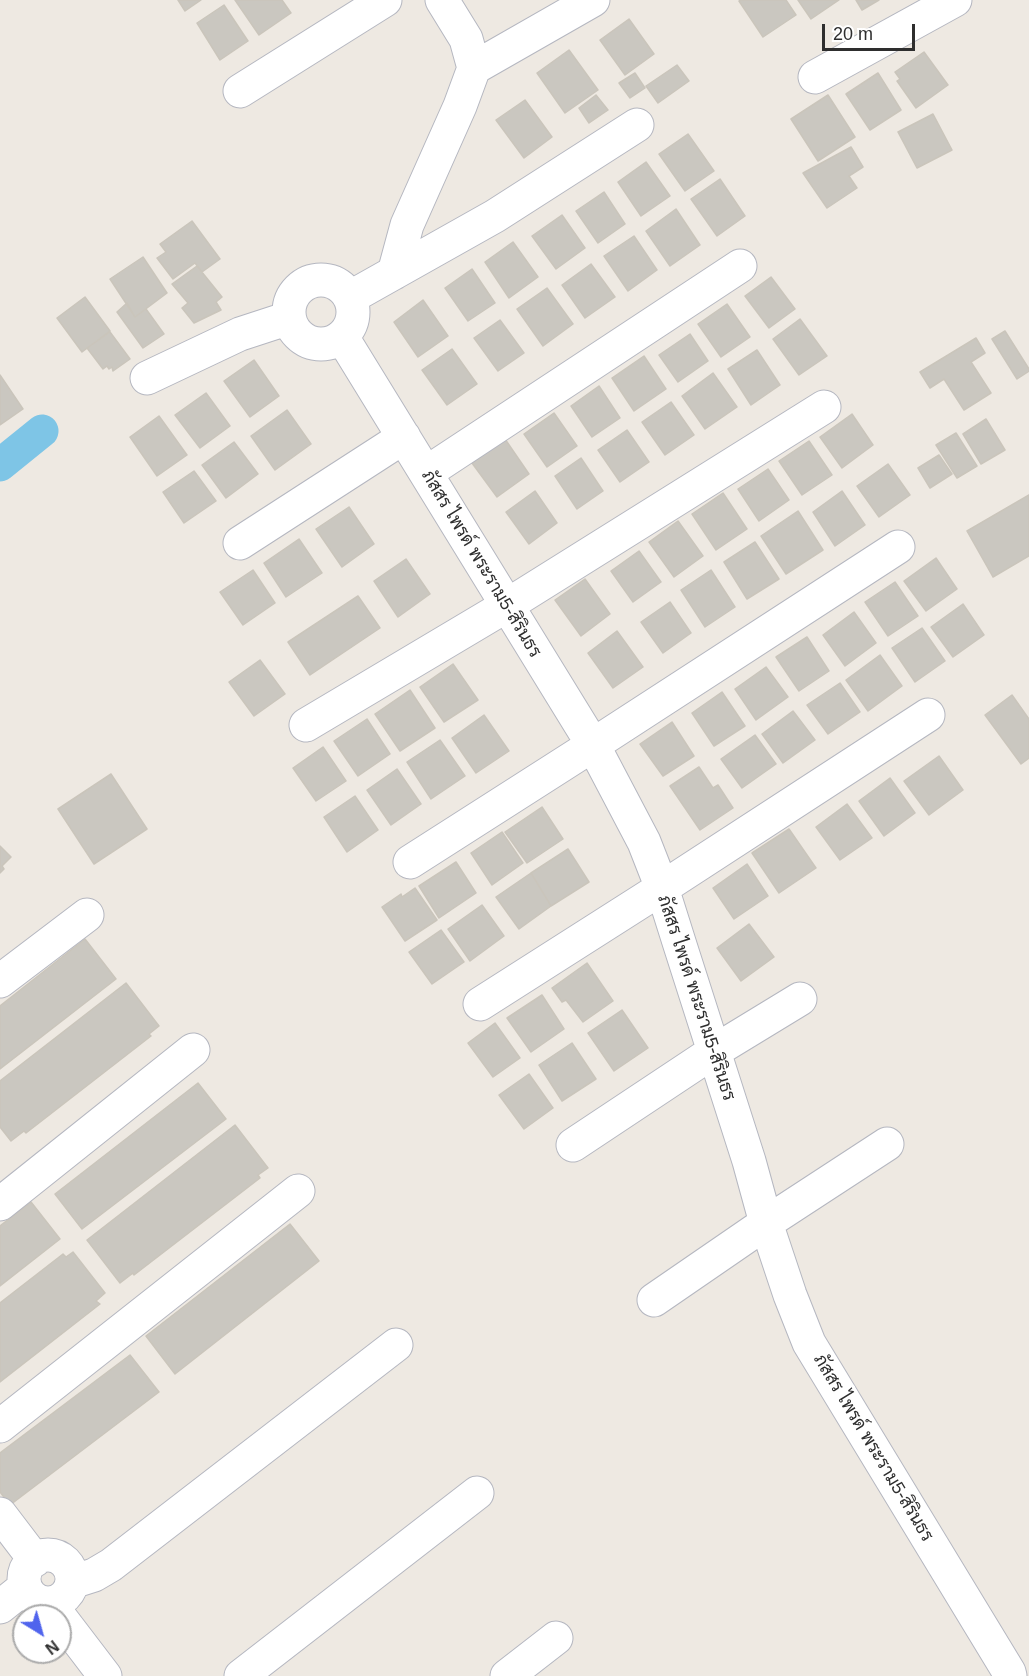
<!DOCTYPE html>
<html>
<head>
<meta charset="utf-8">
<style>
	body { margin:0 }
	#map { position:relative; width:1029px; height:1676px; overflow:hidden; background:#eee9e2; font-family:Helvetica,sans-serif }
	canvas { display:block }
	.north { position:absolute; left:12px; top:1604px; width:60px; height:60px; box-sizing:border-box; background:#fff; border:2px solid #ababab; border-radius:50%; rotate:143deg; font-size:16px; font-weight:700; line-height:24px; text-align:center; color:#2e2e2e }
	.north::after { content:''; display:block; margin:auto; width:21px; height:27px; background:#5064ed; clip-path:polygon(50% 0,100% 100%,50% 72%,0 100%) }
	.scale { position:absolute; left:822px; top:24px; width:93px; height:27px; box-sizing:border-box; border:3px solid #2e2e2e; border-top:0; padding-left:8px; font-size:18px; line-height:21px; white-space:nowrap; color:#2e2e2e; -webkit-text-stroke:4px #fff; paint-order:stroke }
</style>
</head>
<body>
<div id="map">
<canvas width="1029" height="1676"></canvas>
<div class="north">N</div>
<div class="scale">20 m</div>
</div>
<script>
const c = document.querySelector('canvas').getContext('2d');
c.lineJoin = 'round';
function strokePath(path, color, width, dash) {
  c.strokeStyle = color;
  c.lineWidth = width;
  c.lineCap = dash ? 'butt' : 'round';
  c.setLineDash(dash || []);
  c.stroke(path);
}
function fill(path, color) {
  c.fillStyle = color;
  c.fill(path, 'evenodd');
}
function label(font, color, halo, rows, align = 'center') {
  c.font = font + ' Helvetica,Sarabun,sans-serif';
  c.lineWidth = 6;
  c.setLineDash([]);
  c.textBaseline = 'middle';
  c.strokeStyle = halo;
  c.fillStyle = color;
  for (const [text, x, y, turn = 0] of rows) {
    c.save();
    c.translate(x, y);
    c.rotate((+turn || 0) * Math.PI / 180);
    c.textAlign = isNaN(turn) ? turn : align;
    if (halo) c.strokeText(text, 0, 0);
    c.fillText(text, 0, 0);
    c.restore();
  }
}
const canal = new Path2D(`
	M0 465 42 431`);
const building = new Path2D(`
	M178 0H201L185 11Z
	M235 0H282L291 13 259 35Z
	M741 0H786L796 15 763 37 739 1Z
	M798 0H839L811 19Z
	M856 0H879L862 10Z
	M224 5 248 41 220 60 197 23Z
	M629 19 654 54 625 75 600 40Z
	M569 50 598 90 565 113 537 73Z
	M924 52 948 85 916 108 897 81 900 79 895 72Z
	M677 65 689 81 658 103 646 86Z
	M635 73 645 88 630 98 619 83Z
	M878 73 901 110 870 130 846 94Z
	M596 95 608 110 589 123 579 108Z
	M828 95 855 137 818 161 791 119Z
	M525 100 552 137 524 158 496 120Z
	M933 114 952 150 917 168 898 132Z
	M688 134 714 171 685 191 659 154Z
	M851 147 863 167 849 176 857 188 827 208 803 173Z
	M646 162 670 196 641 216 618 182Z
	M720 179 745 216 717 236 691 199Z
	M604 192 625 224 598 243 576 211Z
	M676 209 700 245 670 266 646 231Z
	M562 215 585 248 556 269 532 236Z
	M192 221 220 259 202 272 195 263 173 279 157 258 166 252 160 244Z
	M634 236 657 270 628 291 604 256Z
	M513 242 538 277 509 298 485 262Z
	M143 257 167 293 135 317 110 279Z
	M591 264 615 297 585 318 562 285Z
	M197 266 222 297 216 302 221 310 194 323 182 308 188 303 172 284Z
	M472 269 495 303 468 321 445 288Z
	M771 277 795 309 769 328 745 296Z
	M547 288 573 324 543 346 517 309Z
	M85 297 110 331 82 352 57 318Z
	M423 300 448 336 418 357 394 322Z
	M127 303 135 317 146 309 164 334 143 348 117 312Z
	M727 304 750 337 721 357 698 324Z
	M800 319 827 356 799 375 773 339Z
	M500 320 524 353 498 371 474 338Z
	M1005 331 1029 369V371L1017 379 992 339Z
	M110 332 130 359 113 371 112 367 109 369 107 366 103 369 87 348Z
	M690 334 708 361 678 382 659 355Z
	M976 338 985 353 971 362 991 393 964 410 944 379 930 388 920 372Z
	M452 349 477 384 447 405 422 370Z
	M757 350 780 385 751 405 728 369Z
	M644 356 666 389 634 411 612 378Z
	M254 360 279 396 250 417 224 381Z
	M713 373 737 407 705 429 682 396Z
	M0 375 23 409 0 425Z
	M599 386 620 418 592 437 571 406Z
	M206 393 230 426 200 448 175 415Z
	M671 402 694 435 665 455 642 422Z
	M287 410 311 444 275 470 251 436Z
	M554 413 577 446 547 467 524 434Z
	M852 414 873 445 842 468 820 437Z
	M159 416 187 455 157 476 130 437Z
	M986 419 1005 450 981 464 963 434Z
	M627 430 649 462 620 482 598 450Z
	M956 433 977 466 957 478 936 445Z
	M505 439 529 474 497 497 472 463Z
	M809 441 832 475 802 495 779 461Z
	M234 442 258 474 226 498 202 465Z
	M939 455 952 474 930 488 918 468Z
	M581 458 603 491 577 509 555 476Z
	M888 464 910 495 879 517 857 486Z
	M768 469 789 500 759 521 738 489Z
	M194 471 216 501 184 523 163 492Z
	M535 491 557 523 529 544 506 512Z
	M842 491 865 525 835 546 813 512Z
	M723 493 747 529 716 550 692 514Z
	M1029 495V556L993 577 967 531Z
	M349 507 374 544 342 567 316 529Z
	M798 511 823 550 786 574 761 536Z
	M678 521 703 556 674 577 649 542Z
	M299 539 322 573 286 597 264 563Z
	M755 542 779 579 747 599 724 562Z
	M639 551 661 582 633 602 611 571Z
	M936 558 957 589 926 611 904 581Z
	M406 559 430 594 398 617 374 581Z
	M253 570 275 603 243 625 220 592Z
	M711 570 735 607 705 627 681 590Z
	M585 579 610 614 581 636 555 600Z
	M895 582 918 616 888 636 865 602Z
	M358 596 380 628 310 675 288 642Z
	M670 602 691 633 663 653 641 622Z
	M963 604 984 635 953 657 931 627Z
	M854 612 876 643 845 666 823 635Z
	M922 628 945 661 915 682 892 648Z
	M617 631 643 667 613 688 588 653Z
	M807 637 829 671 799 691 776 657Z
	M880 655 902 686 868 711 846 680Z
	M260 660 285 694 254 716 229 682Z
	M453 664 478 700 444 722 420 687Z
	M766 667 788 697 756 720 735 689Z
	M840 683 860 712 828 734 807 705Z
	M410 690 435 728 400 751 375 714Z
	M722 692 745 726 714 746 692 713Z
	M1012 695 1029 719V758L1021 764 985 715Z
	M793 711 815 740 783 763 762 734Z
	M484 715 509 751 476 773 452 738Z
	M367 719 390 754 358 776 334 741Z
	M672 722 694 756 663 776 640 744Z
	M755 735 776 764 742 788 721 759Z
	M440 740 465 776 431 799 407 762Z
	M323 747 346 781 316 801 293 768Z
	M939 756 963 790 929 815 904 781Z
	M699 767 713 788 718 785 733 808 700 830 670 786Z
	M397 769 421 804 391 825 367 790Z
	M111 774 147 829 94 864 58 809Z
	M890 778 915 813 884 836 859 801Z
	M355 796 378 830 347 852 324 817Z
	M847 804 872 838 840 860 816 827Z
	M542 807 563 839 527 863 505 832Z
	M789 829 816 868 779 893 752 853Z
	M502 832 523 863 492 885 471 853Z
	M0 846 11 857 2 866 4 869 0 873Z
	M568 849 589 882 551 906 531 873Z
	M456 862 476 893 439 918 419 886Z
	M747 864 768 896 734 919 713 888Z
	M531 873 551 906 519 929 496 897Z
	M415 888 437 920 405 941 382 907 401 894 402 897Z
	M482 905 504 936 470 961 448 929Z
	M749 924 774 957 741 981 717 948Z
	M441 930 464 962 432 984 409 952Z
	M85 939 116 979 0 1069V1006Z
	M587 963 613 1001 583 1022 566 1000 562 1002 552 988Z
	M126 983 159 1026 149 1034 151 1036 26 1133 24 1131 11 1141 0 1127V1081Z
	M542 995 564 1029 531 1052 507 1018Z
	M622 1010 648 1048 614 1071 588 1033Z
	M495 1023 520 1058 493 1077 468 1043Z
	M572 1043 596 1079 562 1101 539 1065Z
	M529 1074 553 1108 524 1129 499 1095Z
	M198 1083 226 1119 82 1229 55 1194Z
	M235 1125 268 1168 258 1175 260 1178 134 1275 133 1273 120 1283 87 1240Z
	M31 1202 60 1239 0 1286V1226Z
	M290 1224 319 1261 175 1374 146 1336Z
	M73 1252 105 1293 96 1301 100 1304 0 1382V1303L63 1254 66 1257Z
	M130 1355 159 1392 10 1505 0 1492V1453Z`);
const street = new Path2D(`
	M474 68 593 0
	M815 77 955 0
	M240 91 385 0
	M394 273 407 225 460 106 474 68 466 39 442 0
	M289 312a32 32 0 1 1 64 0a32 32 0 1 1-64 0Z
	M351 297 495 216 637 125
	M342 337 593 745 644 842 662 888 679 942 749 1161 766 1223 790 1295 809 1343 1009 1672 1010 1676
	M147 378 240 334 289 318
	M426 473 740 266
	M240 543 404 437
	M306 725 506 606 824 407
	M410 862 593 745 898 547
	M0 981 87 915
	M480 1004 662 888 928 715
	M573 1145 713 1052 800 999
	M0 1204 193 1050
	M654 1300 766 1223 887 1144
	M0 1426 298 1191
	M0 1514 35 1560
	M24 1579a24 24 0 1 1 48 0a24 24 0 1 1-48 0Z
	M72 1582 94 1575 111 1565 396 1345
	M0 1607 25 1587
	M60 1617 105 1676
	M241 1676 477 1493
	M507 1676 556 1638`);
const streetNames = [
	["ภัสสร ไพรด์ พระราม5-สิรินธร",481,564,59],
	["ภัสสร ไพรด์ พระราม5-สิรินธร",696,998,72],
	["ภัสสร ไพรด์ พระราม5-สิรินธร",873,1448,59]
];
strokePath(canal, '#7ec5e6', 33);
fill(building, '#cac7c0');
strokePath(building, '#cac5bb', 1.5);
strokePath(street, '#b5b7c0', 35);
strokePath(street, '#fff', 33);
label('18px', '#2e2e2e', '#fff', streetNames);
</script>
</body>
</html>
